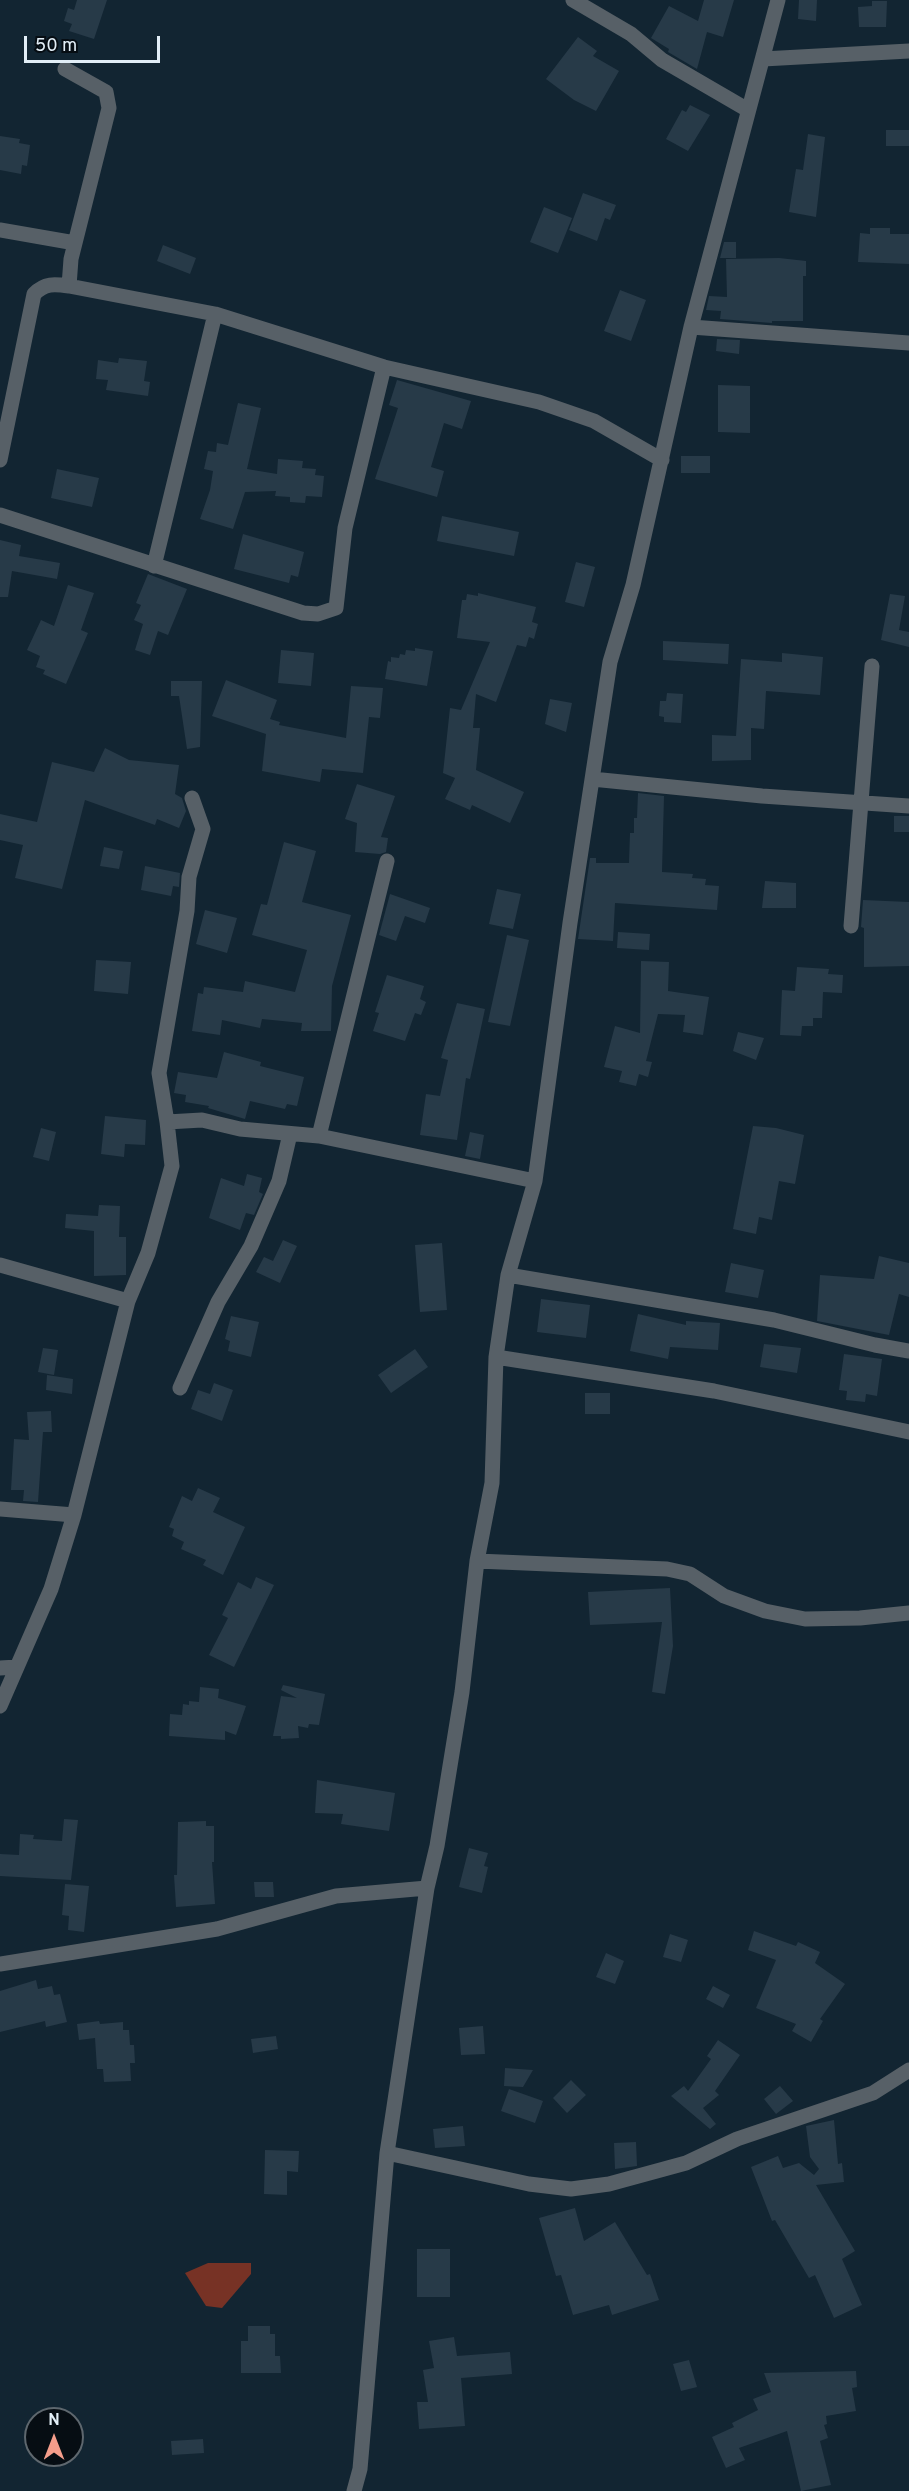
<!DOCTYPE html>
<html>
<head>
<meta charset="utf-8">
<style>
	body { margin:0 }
	#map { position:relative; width:909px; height:2491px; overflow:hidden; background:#122532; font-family:Overpass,sans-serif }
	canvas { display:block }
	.north { position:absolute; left:24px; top:2407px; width:60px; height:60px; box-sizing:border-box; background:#060d13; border:2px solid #5e676e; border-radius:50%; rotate:0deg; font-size:16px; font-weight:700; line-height:24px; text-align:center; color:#e2eef7 }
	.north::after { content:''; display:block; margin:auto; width:21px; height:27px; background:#f49d8b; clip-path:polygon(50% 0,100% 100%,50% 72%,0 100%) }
	.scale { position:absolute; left:24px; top:36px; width:136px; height:27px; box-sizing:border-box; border:3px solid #e2eef7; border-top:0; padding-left:8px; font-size:18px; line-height:21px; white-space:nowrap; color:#e2eef7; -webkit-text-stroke:4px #060d13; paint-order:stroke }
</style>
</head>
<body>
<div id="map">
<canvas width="909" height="2491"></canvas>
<div class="north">N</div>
<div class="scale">50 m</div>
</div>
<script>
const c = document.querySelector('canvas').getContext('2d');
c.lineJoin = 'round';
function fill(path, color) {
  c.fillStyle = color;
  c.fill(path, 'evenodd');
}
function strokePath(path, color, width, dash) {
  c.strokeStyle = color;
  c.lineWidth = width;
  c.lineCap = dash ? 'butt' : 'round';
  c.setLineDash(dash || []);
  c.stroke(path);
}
const green = new Path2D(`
	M208 2263H251V2274L222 2308 206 2306 185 2273Z`);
const building = new Path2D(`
	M77 0H107L94 39 69 31 72 24 64 21 68 8 74 10Z
	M704 0H734L723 37 707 32 697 69 668 52 669 49 651 38 669 6 698 21Z
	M799 0H817L816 21 798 19Z
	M872 1H887L886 27H859L858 7 872 6Z
	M578 37 597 51 593 56 619 71 596 111 574 100 546 79Z
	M690 105 710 115 688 151 666 139 682 110 686 112Z
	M886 130H909V146H886Z
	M808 134 825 137 816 217 789 212 796 169 803 170Z
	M0 136 20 139 19 143 30 145 27 166 22 165 21 174 0 170Z
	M583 193 616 205 610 220 605 218 597 241 569 230Z
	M544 207 572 218 558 253 530 242Z
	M870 228H890V234H909V264L858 262 860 233 870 234Z
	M724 242H736V258H720Z
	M163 245 196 258 190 274 157 261Z
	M779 258 806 261V276H803V321H772V323L720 319 721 311 706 310 709 296 727 297 726 259Z
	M620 290 646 300 631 341 604 331Z
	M717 339 740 340 739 354 716 351Z
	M119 358 147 361 144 381 150 382 148 396 106 390 108 380 96 379 98 360 118 363Z
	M397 380 471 401 462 429 444 423 431 467 444 471 437 497 375 479 398 408 389 405Z
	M718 385 750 386V433L718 432Z
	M238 403 261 408 247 469 277 474 278 459 303 461 302 468 316 469 315 475 324 476 322 497 306 496 305 503 290 502V497L275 496 276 491 245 492 233 529 200 519 210 490 213 471 204 469 208 451 216 452 217 443 228 445Z
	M681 456H710V473H681Z
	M57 469 99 478 92 507 51 498Z
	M442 516 519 532 514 556 437 541Z
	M243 534 304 552 298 577 291 575 289 583 234 569Z
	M0 540 21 545 19 556 60 563 57 579 12 571 8 597H0Z
	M576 562 595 567 584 607 565 602Z
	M148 574 187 589 168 635 158 631 150 655 135 650 143 624 134 620 141 605 136 603Z
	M68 585 94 593 81 630 88 633 66 684 43 674 45 670 36 667 40 656 27 650 41 620 54 626Z
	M478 593 536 607 532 622 538 624 534 639 529 637 526 647 517 645 496 702 476 694 473 728H480L476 770 524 792 510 823 472 805 470 810 445 799 455 778 443 773 450 708 461 710 490 642 457 638 462 600H466L467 594 478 596Z
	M890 594 905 596 899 630 909 632V647L881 640Z
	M663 641 729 644 728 664 663 660Z
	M415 648 433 651 427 686 385 679 388 661 391 662V657L399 658 400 654 405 655 406 650 415 651Z
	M281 650 314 653 311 686 278 683Z
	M782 653 823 657 820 695 766 691 764 729 751 728V760L712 761V735L736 736 741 659 782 662Z
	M226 680 277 700 270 719 280 722 279 725 346 738 351 686 383 688 380 718 369 717 363 773 322 769 320 782 262 771 266 734 212 716Z
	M171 681H202L200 747 187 749 179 696H171Z
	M667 693 683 694 681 723 664 722V717L659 716 660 701H666Z
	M550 699 572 703 566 732 545 724Z
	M105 748 129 760 179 765 175 794 182 798 186 811 179 828 157 819 155 825 85 800 62 889 15 878 23 845 0 840V814L37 822 52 762 94 772Z
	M357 784 395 796 381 837 388 838 386 852 380 854 355 852 357 823 345 819Z
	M638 793 664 796 662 872 693 874 692 878 706 879 705 885 719 886 717 910 615 903 613 941 578 939 590 858H596V863H629L630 833H634V818H637Z
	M894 816H909V832H894Z
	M284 842 316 851 302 902 351 915 332 986 331 1031H301L302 1023 262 1019 260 1028 222 1020 220 1035 192 1031 198 993 203 994 204 987 243 992 245 981 295 992 307 950 252 935 261 904 267 905Z
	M104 847 123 851 119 869 100 866Z
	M145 866 180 873 179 887 173 886 171 896 141 890Z
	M765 881 796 883V908H762Z
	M497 889 521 894 513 929 489 924Z
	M390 894 430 908 425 923 405 916 396 941 379 935Z
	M863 900 909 902V966L864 967V928L861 927Z
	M205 910 237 918 227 953 196 944Z
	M618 932 650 934 649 950 617 948Z
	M507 935 529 940 510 1026 488 1022Z
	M96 960 131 962 128 994 94 991Z
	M641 961 669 962 668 991 709 997 703 1035 683 1032 685 1015 658 1014 646 1061 652 1062 648 1077 639 1074 636 1086 619 1082 622 1071 604 1067 615 1026 640 1033Z
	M797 967 829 969 828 974 843 975 842 993 823 992 822 1018H813V1026H802L801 1036 780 1035 782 990 795 991Z
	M387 975 424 986 420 999 426 1002 421 1015 415 1013 405 1041 373 1031 379 1013 375 1012Z
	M457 1003 485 1009 470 1079 466 1078 457 1140 420 1135 426 1094 440 1096 448 1060 441 1058Z
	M738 1032 764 1038 756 1060 733 1051Z
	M224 1052 261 1062 260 1066 304 1077 297 1106 287 1104 285 1109 250 1101 245 1119 208 1108 209 1106 185 1102 186 1095 174 1093 178 1072 217 1078Z
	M105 1116 146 1120 145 1145 125 1144 124 1157 101 1154Z
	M753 1126 776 1128 804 1135 795 1184 779 1181 772 1220 759 1217 756 1234 733 1229Z
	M41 1128 56 1132 49 1161 33 1157Z
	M470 1132 484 1135 480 1159 465 1156Z
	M247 1174 262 1178 259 1192 263 1194 254 1215 246 1213 240 1230 209 1218 221 1178 244 1186Z
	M99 1205 120 1206 119 1237H126V1275L94 1276V1231L65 1228 66 1214 98 1216Z
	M283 1240 297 1246 280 1283 256 1272 264 1257 273 1261Z
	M442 1243 447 1310 420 1312 415 1245Z
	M879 1256 909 1263V1297L899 1294 889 1335 817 1321 820 1275 874 1279Z
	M731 1263 764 1270 758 1298 725 1292Z
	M541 1299 590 1305 586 1338 537 1332Z
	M638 1314 686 1325V1321L720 1323 718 1350 670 1347 668 1359 630 1351Z
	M231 1316 259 1322 251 1357 228 1351 230 1341 225 1339Z
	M764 1344 801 1348 797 1373 760 1367Z
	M43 1348 58 1350 54 1375 38 1372Z
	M415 1349 428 1367 391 1393 378 1375Z
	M844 1354 882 1359 877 1396 866 1394 865 1402 846 1400 847 1391 839 1390Z
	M47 1375 73 1379 72 1394 46 1390Z
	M214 1383 233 1390 222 1421 191 1409 198 1390 210 1394Z
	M585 1393H610V1414H585Z
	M51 1411 52 1432H43L38 1502 23 1501 24 1490H11L14 1439 29 1440 27 1412Z
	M198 1488 220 1498 213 1512 245 1527 223 1575 203 1565 206 1560 181 1549 184 1542 172 1536 174 1529 169 1527 182 1496 192 1501Z
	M256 1577 274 1585 234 1667 209 1655 228 1618 222 1615 238 1582 251 1589Z
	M670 1588 673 1646 665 1694 652 1692 662 1622 590 1625 588 1592Z
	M283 1685 325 1694 319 1725 309 1724 308 1728 298 1726 299 1738 281 1739V1736H273L281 1696 297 1698 281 1690Z
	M200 1687 219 1689 218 1698 246 1706 236 1735 225 1731V1740L169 1736 170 1714 182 1715 183 1704 189 1705V1701L199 1702Z
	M317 1780 395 1793 389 1831 341 1824 343 1814 315 1813Z
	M64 1819 78 1820 71 1880 0 1876V1854L19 1855 20 1834 34 1835 33 1839 62 1841Z
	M206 1821V1826H214V1862H212L215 1904 176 1907 174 1875H177L178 1822Z
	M469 1848 488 1853 484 1866 488 1867 482 1893 459 1887Z
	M254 1882H273L274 1897H255Z
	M65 1884 89 1886 84 1932 68 1930 69 1916 62 1915Z
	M754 1931 796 1946 798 1942 820 1952 815 1963 845 1984 820 2019 823 2021 811 2042 792 2031 796 2024 756 2008 776 1960 748 1950Z
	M670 1934 688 1940 681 1962 663 1957Z
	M606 1953 624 1961 615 1984 596 1977Z
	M36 1980 38 1989 52 1986 54 1995 60 1994 67 2022 46 2027 45 2021 0 2032V1991Z
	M713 1986 730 1995 723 2008 706 1999Z
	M99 2021 100 2024 123 2022V2030H129L130 2045H134L135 2063H130L131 2081 104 2082 103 2069H97L95 2038 79 2040 77 2024Z
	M483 2026 485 2054 461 2055 459 2028Z
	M276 2036 278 2049 253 2053 251 2039Z
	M718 2040 740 2055 715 2091 719 2095 703 2108 716 2124 710 2129 671 2096 684 2086 688 2091 711 2059 707 2056Z
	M505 2068 533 2070 523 2087 504 2086Z
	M571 2080 586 2095 567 2113 553 2098Z
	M780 2086 793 2101 776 2114 764 2099Z
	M509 2089 543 2101 535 2123 501 2111Z
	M834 2120 838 2164 842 2163 844 2182 816 2185 855 2251 842 2259 862 2305 834 2318 815 2275 809 2278 775 2220 772 2221 751 2167 778 2156 783 2168 799 2163 814 2175 819 2169 810 2157 806 2126Z
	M463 2126 465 2146 435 2148 433 2129Z
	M636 2142 637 2166 615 2169 614 2143Z
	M265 2150 299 2151 298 2172 287 2171V2195L264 2194Z
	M575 2208 584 2241 615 2222 647 2275 650 2274 659 2300 612 2315 609 2305 573 2315 561 2275 556 2276 539 2218Z
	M417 2249H450V2297H417Z
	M248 2326H270V2334H275V2356H280L281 2373H241V2341H248Z
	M454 2337 457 2356 510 2352 512 2374 461 2378 465 2426 419 2429 417 2402H428L423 2370 434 2368 429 2341Z
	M689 2360 697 2387 681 2391 673 2364Z
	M856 2371 857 2387 852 2388 856 2411 826 2416 827 2424 824 2425 828 2438 820 2441 831 2485 801 2491 787 2431 739 2448 745 2460 726 2468 712 2437 734 2427 732 2423 758 2410 753 2399 771 2392 764 2373Z
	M203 2439 204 2453 172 2455 171 2441Z`);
const minor = new Path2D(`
	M573 0 631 34 662 60 748 110
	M763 59 909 51
	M0 230 75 243
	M69 286 215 314 384 367 539 402 594 421 662 460
	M691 327 909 343
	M0 460 34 294C45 283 54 284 69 286L71 259 109 108 106 92 65 69
	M0 515 303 613 318 614 336 608 345 528 384 367
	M154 566 215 314
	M592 779 762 796 909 806
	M851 926 872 666
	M167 1122 159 1073 187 911 189 877 203 829 192 798
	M319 1136 387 861
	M0 1265 128 1301
	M508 1275 774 1320 875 1345 909 1351
	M496 1357 714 1391 909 1432
	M180 1388 218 1302 251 1246 279 1181 290 1134
	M0 1509 74 1515
	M477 1561 667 1569 690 1574 724 1596 765 1611 805 1619 860 1618 909 1613
	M0 1668 17 1667
	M0 1706 51 1589 74 1515 128 1301 148 1253 172 1166 167 1122 202 1120 240 1129 319 1136 535 1181
	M0 1964 217 1929 336 1896 427 1888
	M387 2153 529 2184 571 2189 609 2184 686 2163 737 2139 873 2093 909 2070
	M354 2491 360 2469 387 2153 427 1888 437 1846 462 1692 477 1561 492 1483 496 1357 508 1275 535 1181 570 923 610 662 633 585 691 327 778 0`);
fill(green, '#773225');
fill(building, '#273a48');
strokePath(minor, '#576067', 15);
</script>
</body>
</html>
